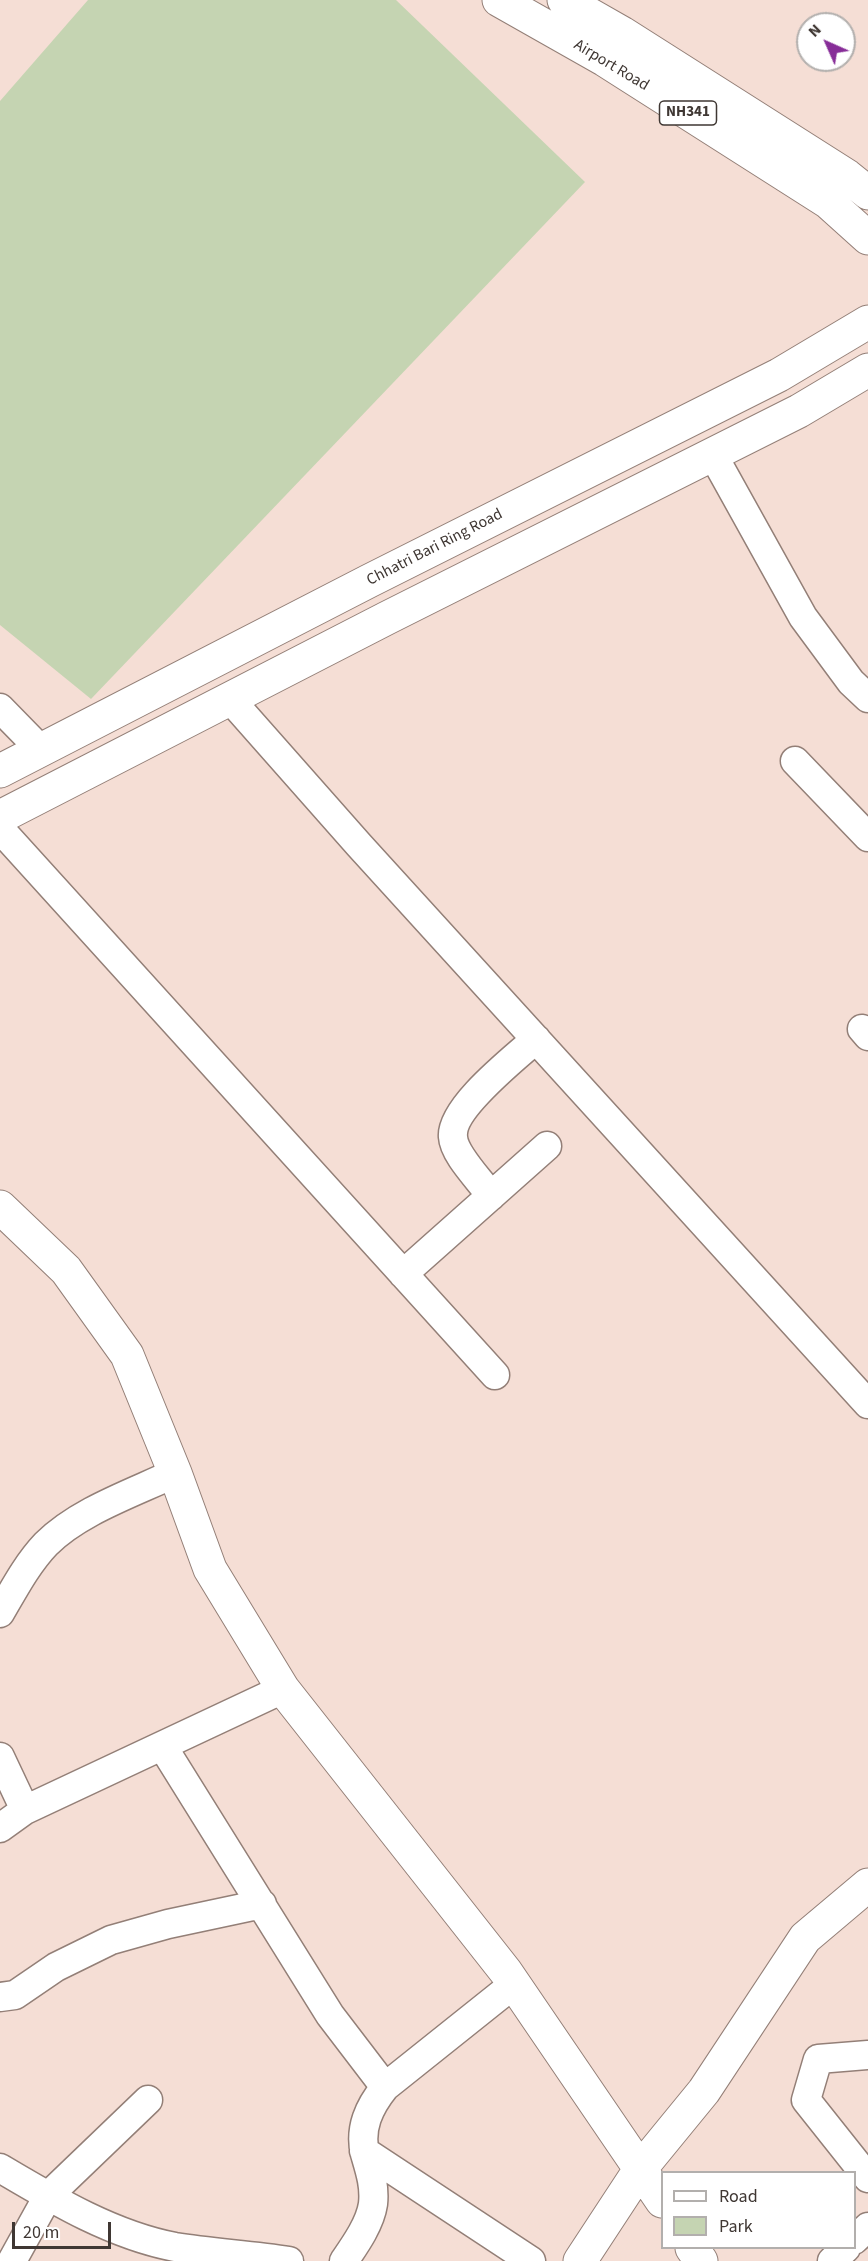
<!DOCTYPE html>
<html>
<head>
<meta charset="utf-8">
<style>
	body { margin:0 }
	#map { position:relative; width:868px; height:2261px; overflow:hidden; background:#f5ded5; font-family:"Source Sans 3",sans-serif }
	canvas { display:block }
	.legend { position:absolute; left:661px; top:2171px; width:195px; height:78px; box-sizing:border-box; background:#fff; border:2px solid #b2afad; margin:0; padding:8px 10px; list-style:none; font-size:18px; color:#3f3733 }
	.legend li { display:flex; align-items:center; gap:12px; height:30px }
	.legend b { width:30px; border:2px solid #b2afad }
	.north { position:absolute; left:796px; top:12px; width:60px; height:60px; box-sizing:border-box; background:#fff; border:2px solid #b2afad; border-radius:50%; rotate:315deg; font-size:16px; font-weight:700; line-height:24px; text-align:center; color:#3f3733 }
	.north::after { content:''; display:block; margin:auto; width:21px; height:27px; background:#872d98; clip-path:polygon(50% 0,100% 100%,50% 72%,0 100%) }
	.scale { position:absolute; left:12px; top:2222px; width:99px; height:27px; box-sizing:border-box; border:3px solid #3f3733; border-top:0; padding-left:8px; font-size:18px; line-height:21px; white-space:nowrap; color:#3f3733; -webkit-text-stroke:4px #fff; paint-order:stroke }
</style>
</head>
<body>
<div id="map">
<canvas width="868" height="2261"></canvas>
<ul class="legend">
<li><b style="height:8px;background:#fff"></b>Road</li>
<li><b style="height:16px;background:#c5d4b2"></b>Park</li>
</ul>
<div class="north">N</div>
<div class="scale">20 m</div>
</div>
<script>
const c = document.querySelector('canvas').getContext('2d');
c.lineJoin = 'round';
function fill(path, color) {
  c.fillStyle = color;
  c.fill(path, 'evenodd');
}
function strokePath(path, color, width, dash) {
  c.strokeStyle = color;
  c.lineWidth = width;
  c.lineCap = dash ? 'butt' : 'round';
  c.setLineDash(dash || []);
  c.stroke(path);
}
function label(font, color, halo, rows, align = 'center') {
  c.font = font + ' "Source Sans 3",sans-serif';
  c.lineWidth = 5;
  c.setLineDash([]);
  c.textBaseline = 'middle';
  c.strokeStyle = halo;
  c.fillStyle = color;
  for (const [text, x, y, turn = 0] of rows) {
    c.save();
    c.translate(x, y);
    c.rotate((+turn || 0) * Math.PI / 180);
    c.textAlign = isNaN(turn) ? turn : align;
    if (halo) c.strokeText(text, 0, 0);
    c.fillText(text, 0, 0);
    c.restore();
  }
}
const green = new Path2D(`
	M88 0H396L585 182 91 699 0 625V101Z`);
const street = new Path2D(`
	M713 455 803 617 851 682 868 698
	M230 699 359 845 868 1404
	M0 708 42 751
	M795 761 868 837
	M0 829 495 1375
	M862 1029 868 1036
	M491 1196C481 1181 454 1155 453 1137 450 1108 515 1058 536 1039
	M403 1274 547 1146
	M0 1613C14 1589 27 1564 46 1544 79 1511 133 1493 175 1473
	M163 1747 330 2015 385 2087
	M0 1757 25 1810
	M0 1828 25 1810 283 1689
	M0 1997 15 1995 56 1967 111 1940 168 1924 262 1904
	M868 2055 818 2059 806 2100 868 2178
	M364 2151 531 2261
	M0 2168C54 2200 112 2235 175 2247 212 2253 251 2255 289 2261
	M854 2240 868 2227
	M12 2261 48 2196 148 2100
	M344 2261C355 2245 370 2224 373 2204 375 2186 370 2171 365 2154 359 2128 369 2107 385 2087L514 1984
	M832 2261 846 2248`);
const secondary = new Path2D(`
	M0 1207 66 1270 127 1355 175 1473 210 1569 283 1689 506 1972 662 2201
	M692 2248 701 2261
	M580 2261 641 2168 704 2091 805 1938 868 1885`);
const primary = new Path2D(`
	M0 771 369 581 779 375 868 322
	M0 817 387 618 799 411 868 370`);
const highway = new Path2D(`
	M499 0 605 60 828 202 868 238
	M564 0 622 33 847 176 868 193`);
const shields = [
	[688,113,57]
];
const shieldNames = [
	["NH341",688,113]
];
const streetNames = [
	["Airport Road",611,66,31],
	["Chhatri Bari Ring Road",435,548,-27]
];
fill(green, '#c5d4b2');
strokePath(street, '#937f77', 31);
strokePath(secondary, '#937f77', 35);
strokePath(primary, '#937f77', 35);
strokePath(highway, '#937f77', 35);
strokePath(street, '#fff', 28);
strokePath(secondary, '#fff', 33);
strokePath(primary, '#fff', 33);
strokePath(highway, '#fff', 33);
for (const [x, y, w] of shields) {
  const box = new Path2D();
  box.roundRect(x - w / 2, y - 12, w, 24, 4.5);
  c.fillStyle = '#fff';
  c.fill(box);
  strokePath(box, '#3f3733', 1.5);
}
label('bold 15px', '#3f3733', null, shieldNames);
label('16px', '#3f3733', '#fff', streetNames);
</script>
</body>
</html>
